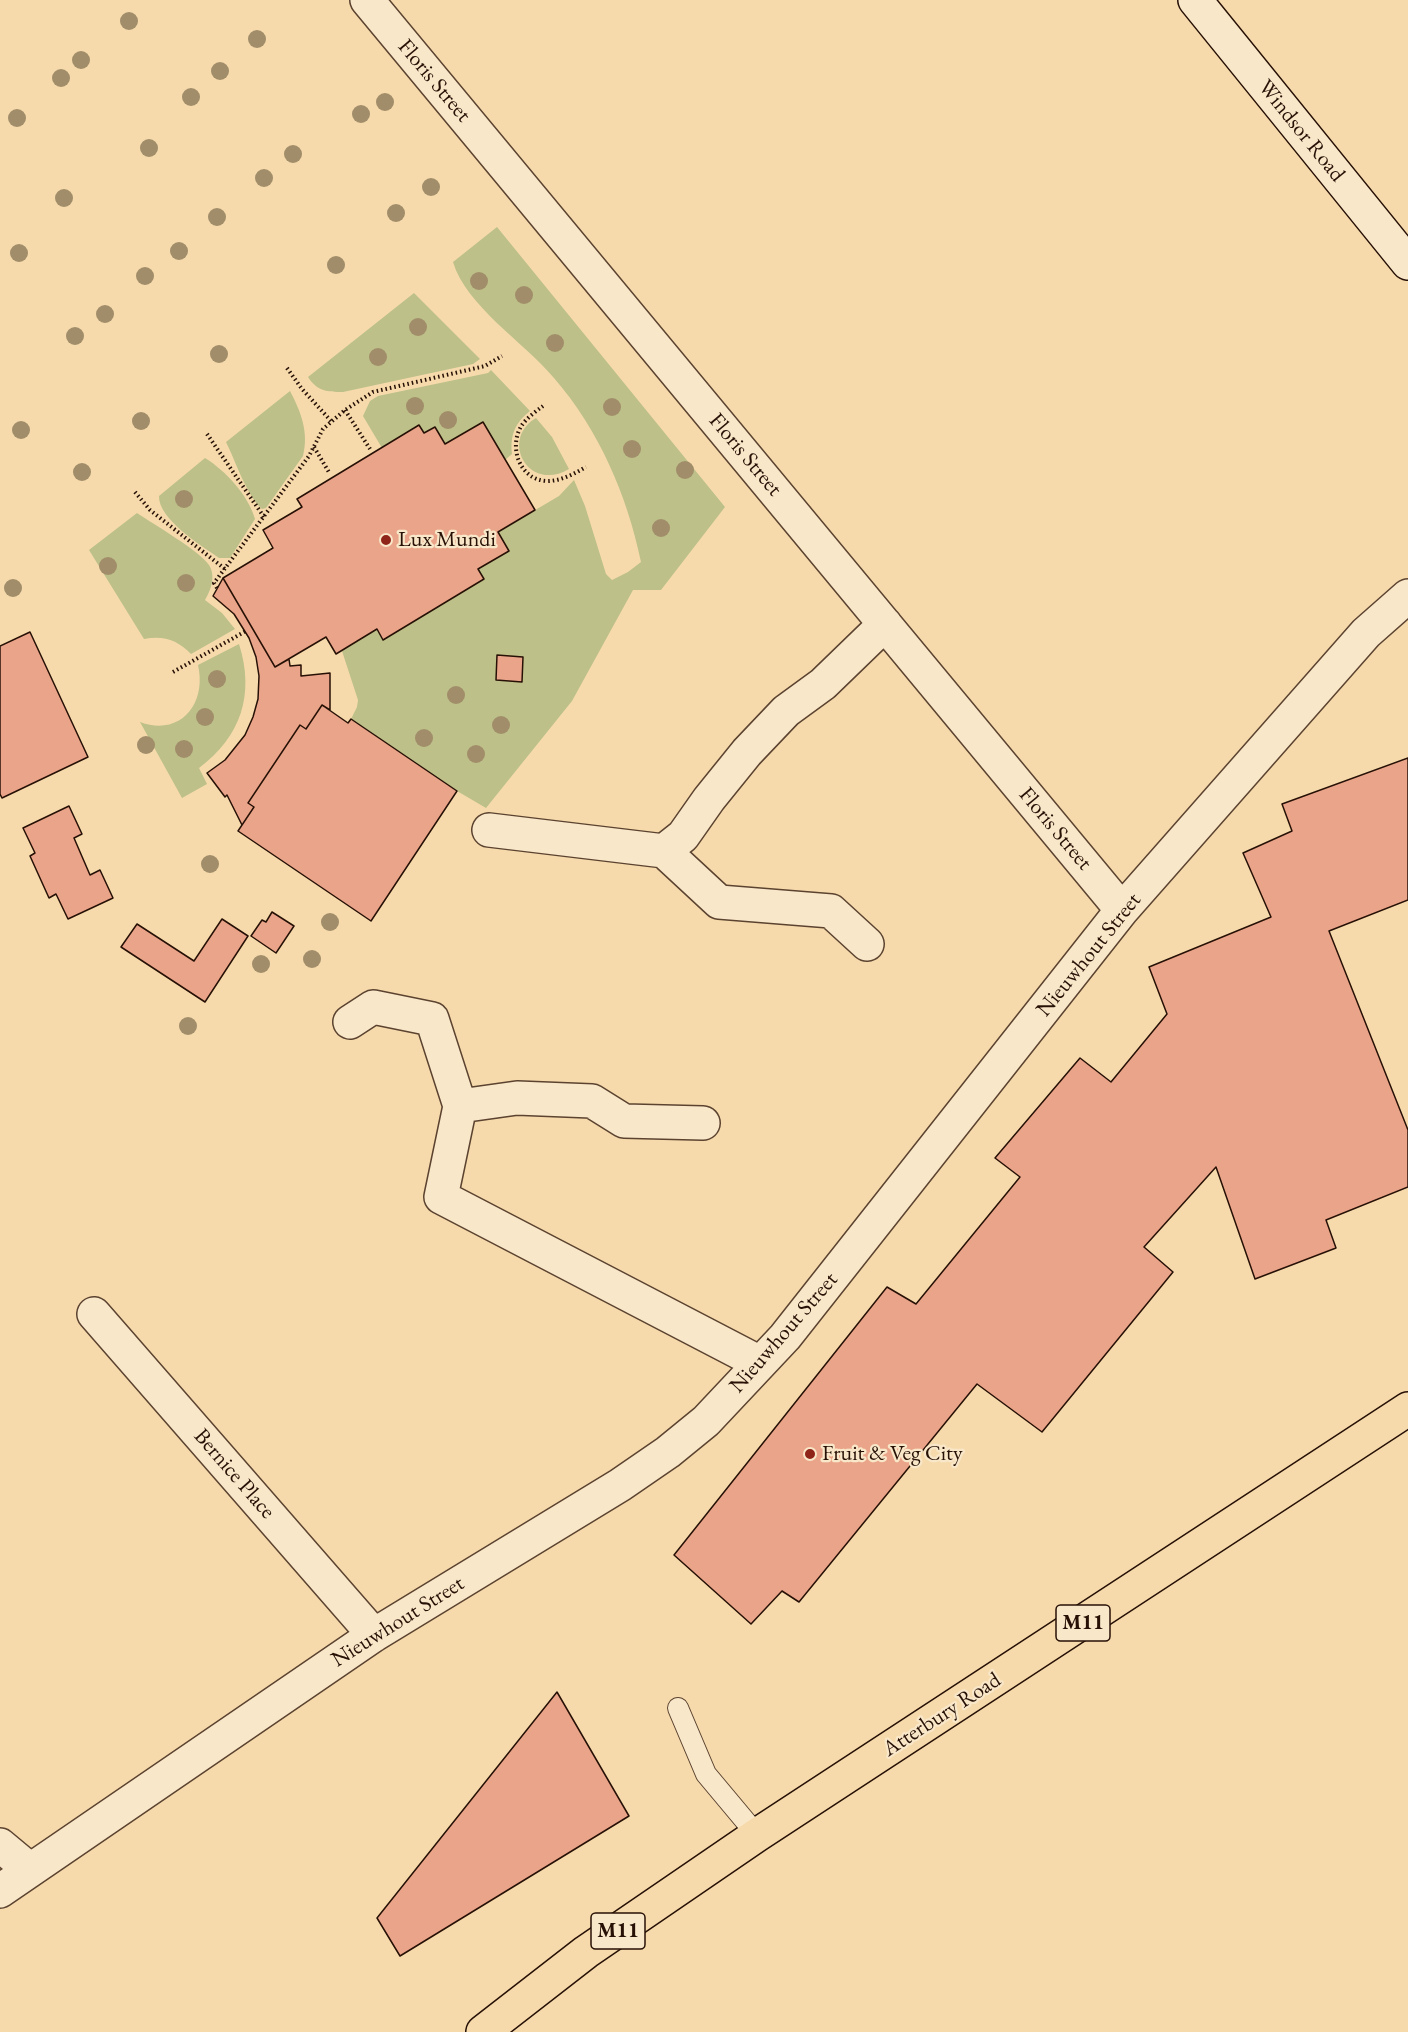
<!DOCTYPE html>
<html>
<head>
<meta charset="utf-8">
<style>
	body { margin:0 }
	canvas { display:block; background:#f6daac }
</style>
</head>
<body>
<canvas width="1408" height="2032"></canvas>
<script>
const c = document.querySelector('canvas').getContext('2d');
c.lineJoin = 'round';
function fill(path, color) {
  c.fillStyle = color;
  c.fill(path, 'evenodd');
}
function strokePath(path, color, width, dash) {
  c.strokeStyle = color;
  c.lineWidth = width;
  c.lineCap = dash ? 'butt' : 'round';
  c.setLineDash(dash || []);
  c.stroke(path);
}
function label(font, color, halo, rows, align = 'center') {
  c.font = font + ' "EB Garamond",serif';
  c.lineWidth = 4.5;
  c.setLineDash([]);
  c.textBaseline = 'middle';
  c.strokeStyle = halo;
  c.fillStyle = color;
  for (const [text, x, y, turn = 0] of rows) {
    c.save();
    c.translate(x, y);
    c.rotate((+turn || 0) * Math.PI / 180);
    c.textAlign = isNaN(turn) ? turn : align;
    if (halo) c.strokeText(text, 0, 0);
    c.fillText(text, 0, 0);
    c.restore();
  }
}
const green = new Path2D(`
	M497 227 725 507 661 590H633L572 701 486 808 457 791 351 719 357 707 358 700 342 651 377 629 383 639 483 579 478 569 509 551 498 532 559 496 574 480 585 506 606 574 612 580 628 572 641 562C627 495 599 430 554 378 525 343 466 306 453 262ZM497 656 523 657 522 681 496 680Z
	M414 293 480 359 473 364 343 392C327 392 317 391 308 377Z
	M491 370 530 411C515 423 510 435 512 454L505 460 483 422 445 444 435 427 424 433 419 425 382 448 363 416 370 401 378 396 488 373Z
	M290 391C301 412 309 432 303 456L266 508 262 509C246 494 236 462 226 442Z
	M536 418 552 437 569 469C529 493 499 440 536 418Z
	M205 458C226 471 248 495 255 519L230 558H219C202 546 158 519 159 496Z
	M137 513C153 524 200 551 209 565 216 576 211 590 205 600L222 613 235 629 191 654C178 640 163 635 144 639L89 550Z
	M239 644C255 694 241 737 199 768L207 784 182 798 140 722C180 737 207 704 198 665Z`);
const building = new Path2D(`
	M483 422 535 510 498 532 509 551 478 569 484 579 383 640 377 629 336 654 326 637 275 667 223 578 273 548 263 530 302 507 297 499 419 425 424 433 435 427 445 444Z
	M223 578 275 667 289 659 290 666 301 665V676L330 673V710L322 705 306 729 300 725 248 803 254 807 242 825 227 795 225 797 207 773 225 760 245 735 253 717 258 699 259 676 256 657 249 638 234 614 213 596Z
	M30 632 88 757 2 798 0 794V646Z
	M497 655 523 657 522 682 496 680Z
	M322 705 348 723 351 719 457 791 371 921 238 831 254 807 248 803 300 725 306 729Z
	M1408 758V900L1329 931 1408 1130V1187L1326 1220 1336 1248 1255 1279 1216 1167 1144 1247 1173 1272 1042 1432 977 1384 799 1602 782 1591 751 1624 674 1555 887 1287 916 1304 1020 1177 995 1158 1080 1058 1111 1082 1167 1014 1149 967 1271 917 1243 853 1292 831 1282 804Z
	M69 806 82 834 74 838 90 875 100 870 113 898 68 919 56 894 49 898 30 856 35 853 23 828Z
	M272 912 294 926 276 953 251 936 262 920 266 922Z
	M222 919 248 936 205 1002 121 947 137 924 194 961Z
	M557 1692 629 1816 400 1956 377 1918Z`);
const path = new Path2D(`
	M287 368 302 389 332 422
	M543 406C536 411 527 418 522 425 508 446 519 480 547 481 561 481 574 474 586 467
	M345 410 370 449
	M207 434 264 517
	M314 447 330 474
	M135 492 150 510 225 569
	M217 588 214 583 309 456 323 429 345 410 373 392 485 366 502 356
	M173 672 246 631`);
const lane = new Path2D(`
	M678 1708 706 1774 757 1835`);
const street = new Path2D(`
	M367 0 1122 910
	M489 830 664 851 683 836 709 799 747 752 786 711 823 684 885 624
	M664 851 719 902 831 911 867 944
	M350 1022 373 1007 432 1019 460 1106 441 1197 760 1363
	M460 1106 517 1098 592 1101 624 1121 703 1123
	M94 1314 374 1635
	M0 1845 30 1870
	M0 1891 374 1635 620 1485 668 1452 706 1421 785 1337 1122 910 1366 633 1408 596`);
const secondary = new Path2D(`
	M1195 0 1408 263`);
const primary = new Path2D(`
	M483 2032 586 1952 757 1835 1408 1409`);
const trees = [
	[129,21],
	[257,39],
	[81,60],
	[220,71],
	[61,78],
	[191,97],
	[385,102],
	[361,114],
	[17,118],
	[149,148],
	[293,154],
	[264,178],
	[431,187],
	[64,198],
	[396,213],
	[217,217],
	[179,251],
	[19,253],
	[336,265],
	[145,276],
	[479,281],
	[524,295],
	[105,314],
	[418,327],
	[75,336],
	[555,343],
	[219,354],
	[378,357],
	[415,406],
	[612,407],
	[448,420],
	[141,421],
	[21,430],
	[632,449],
	[685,470],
	[82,472],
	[184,499],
	[661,528],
	[108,566],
	[186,583],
	[13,588],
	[217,679],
	[456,695],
	[205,717],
	[501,725],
	[424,738],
	[146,745],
	[184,749],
	[476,754],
	[210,864],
	[330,922],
	[312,959],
	[261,964],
	[188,1026]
];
const markers = [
	[386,540,6,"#8f2418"],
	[810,1454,6,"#8f2418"]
];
const shields = [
	[1083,1623,54],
	[618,1931,54]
];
const shieldNames = [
	["M11",1083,1623],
	["M11",618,1931]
];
const streetNames = [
	["Floris Street",434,81,50],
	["Windsor Road",1301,131,51],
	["Floris Street",745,455,50],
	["Floris Street",1055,829,50],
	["Nieuwhout Street",1089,955,-51],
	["Nieuwhout Street",784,1333,-49],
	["Bernice Place",234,1474,49],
	["Nieuwhout Street",398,1622,-32],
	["Atterbury Road",942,1715,-33]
];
const poiNames = [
	["Lux Mundi",398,540],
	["Fruit & Veg City",822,1454]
];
fill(green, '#bdc089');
fill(building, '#eaa489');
strokePath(building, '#271106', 1.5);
strokePath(lane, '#5b4330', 22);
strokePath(street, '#5b4330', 36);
strokePath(secondary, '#271106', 36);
strokePath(primary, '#271106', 36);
strokePath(path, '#271106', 4, [1.5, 3]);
strokePath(lane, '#f9e7c9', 20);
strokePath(street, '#f9e7c9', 33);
strokePath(secondary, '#f9e7c9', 33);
strokePath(primary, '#f6daac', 33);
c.fillStyle = '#a18d6a';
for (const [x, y] of trees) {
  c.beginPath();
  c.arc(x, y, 9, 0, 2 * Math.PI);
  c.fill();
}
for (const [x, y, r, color] of markers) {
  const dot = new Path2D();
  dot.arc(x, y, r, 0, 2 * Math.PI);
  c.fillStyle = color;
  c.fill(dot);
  strokePath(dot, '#f9e7c9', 2);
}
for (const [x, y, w] of shields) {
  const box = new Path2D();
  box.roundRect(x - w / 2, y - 18, w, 36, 4.5);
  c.fillStyle = '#f9e7c9';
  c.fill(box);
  strokePath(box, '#271106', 1.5);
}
label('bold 21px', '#271106', null, shieldNames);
label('22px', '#271106', '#f9e7c9', streetNames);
label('22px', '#271106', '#f9e7c9', poiNames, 'left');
</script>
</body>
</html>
